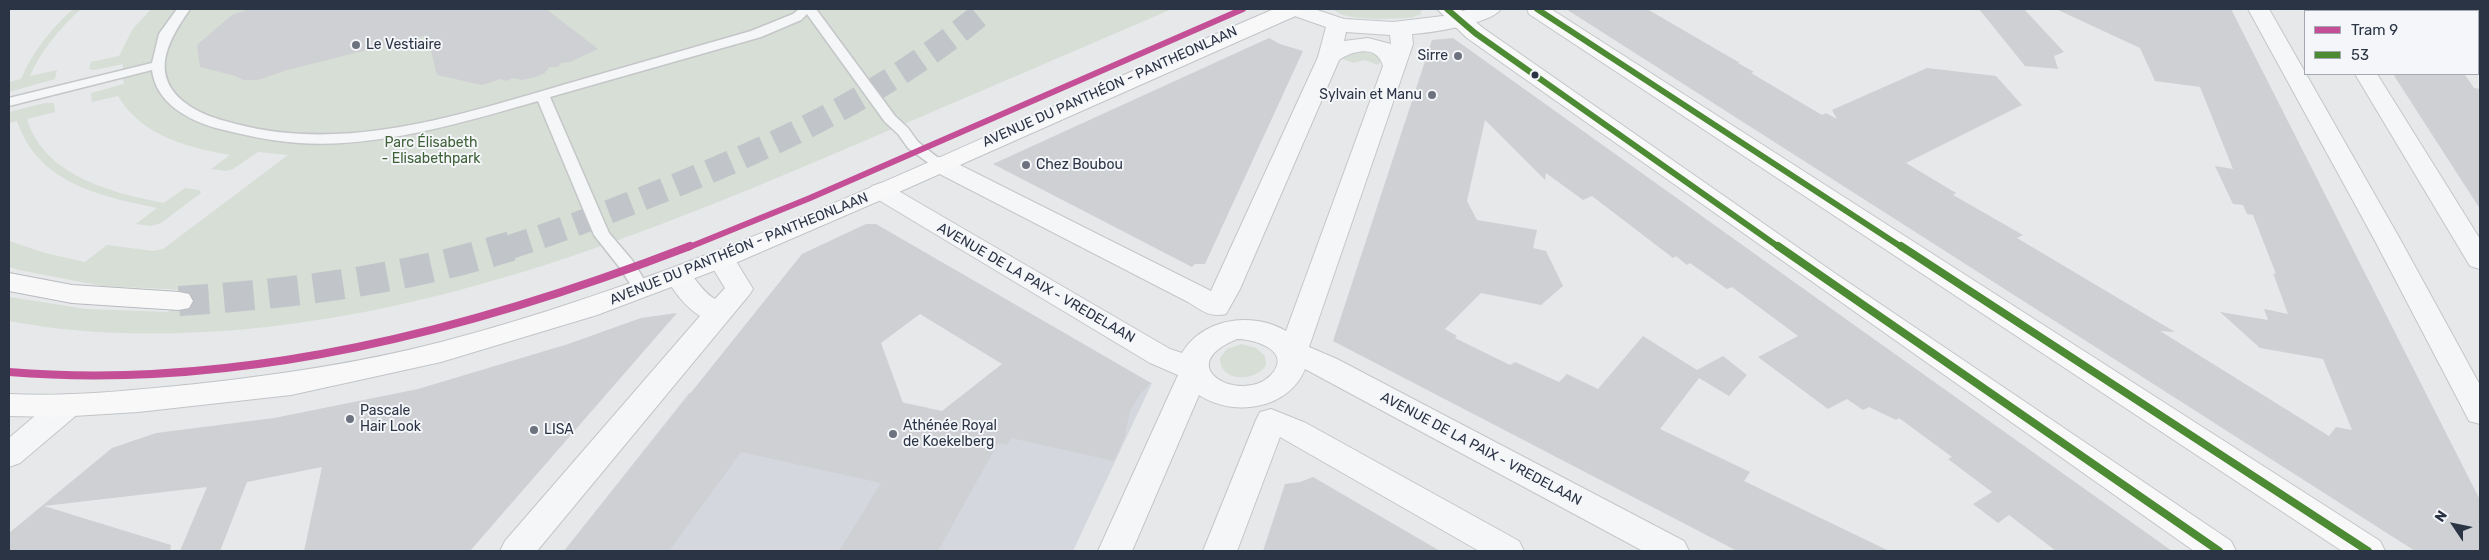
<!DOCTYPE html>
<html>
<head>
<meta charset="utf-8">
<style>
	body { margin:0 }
	#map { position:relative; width:2489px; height:560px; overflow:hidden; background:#e6e8ea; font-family:Rubik,sans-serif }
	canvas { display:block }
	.frame { position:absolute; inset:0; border:10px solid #2b3445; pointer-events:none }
	.legend { position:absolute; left:2304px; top:10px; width:175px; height:65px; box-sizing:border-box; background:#f4f6f9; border:1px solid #a4a8b1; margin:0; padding:6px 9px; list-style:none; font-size:15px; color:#2b3445 }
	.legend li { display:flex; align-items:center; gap:10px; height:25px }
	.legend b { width:25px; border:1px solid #a4a8b1 }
	.north { position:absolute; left:2429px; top:500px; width:50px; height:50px; -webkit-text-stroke:4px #f4f6f9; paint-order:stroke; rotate:304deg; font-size:14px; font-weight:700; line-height:20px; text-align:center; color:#2b3445 }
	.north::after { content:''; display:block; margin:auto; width:18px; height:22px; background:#2b3445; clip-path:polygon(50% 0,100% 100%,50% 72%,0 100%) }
</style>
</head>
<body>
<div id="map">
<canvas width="2489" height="560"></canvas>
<div class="frame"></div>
<ul class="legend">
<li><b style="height:6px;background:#c44f97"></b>Tram 9</li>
<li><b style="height:6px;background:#4c8b33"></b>53</li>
</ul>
<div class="north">N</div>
</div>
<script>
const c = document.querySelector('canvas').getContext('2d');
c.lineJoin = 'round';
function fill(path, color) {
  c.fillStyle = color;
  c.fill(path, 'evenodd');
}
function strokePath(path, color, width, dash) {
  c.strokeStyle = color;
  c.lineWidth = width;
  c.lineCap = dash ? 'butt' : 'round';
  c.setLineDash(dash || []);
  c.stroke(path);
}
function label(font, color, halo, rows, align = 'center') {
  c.font = font + ' Rubik,sans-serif';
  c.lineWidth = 4;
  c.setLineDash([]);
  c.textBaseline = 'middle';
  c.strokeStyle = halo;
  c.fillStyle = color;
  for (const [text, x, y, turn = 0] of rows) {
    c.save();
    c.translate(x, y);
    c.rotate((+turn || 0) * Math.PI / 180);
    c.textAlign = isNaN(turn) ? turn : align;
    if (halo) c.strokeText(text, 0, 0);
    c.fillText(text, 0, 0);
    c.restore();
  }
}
const built = new Path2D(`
	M1052 326 1146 382 1152 383 1073 551H564L689 393 837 388 929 408 925 415 942 419 980 389 974 386Z`);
const green = new Path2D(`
	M73 9H81C60 28 41 50 30 76L57 70 55 79 9 92V82L21 79C33 51 51 29 73 9Z
	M151 9H1172C1065 55 958 101 850 147 656 230 459 309 247 329 167 336 88 336 9 321V297L86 309 168 312 186 290 102 286 19 270 9 267V241L45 253 85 262 107 245 153 251 163 249 288 155 258 152 233 169 226 171 211 169 230 155C186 147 142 136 118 96L92 102 91 93 124 84 122 74 123 64 94 70 89 69 91 62 119 56 132 30Z
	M1334 9H1419L1422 10 1420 15 1414 16 1415 17C1399 19 1342 22 1334 9Z
	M1360 51 1376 55 1381 61 1378 65 1365 60 1353 63 1343 59 1345 55Z
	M45 103H54L55 112 27 119C44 176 112 193 164 203L185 188 199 190 201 193 161 223 151 226 136 224 157 208C99 196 38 183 17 121L9 123V112Z
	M1241 344 1256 348 1265 356 1266 365C1256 382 1220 383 1220 358L1227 349Z`);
const building = new Path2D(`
	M249 9H546L598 49 570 62 561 63 558 67H549L545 73 535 77 522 80 513 78 507 81 501 79 482 85 437 75 427 35 287 70 258 80H243L236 76 200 67 197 45 232 15Z
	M1566 9H1647L1740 63H1738L1754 72 1751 73 1822 115 1826 113 1837 119 1832 110 1927 68 1996 76 2022 105 1906 163 1956 193 1953 195 2023 235 2017 238 2175 332 2160 331 2329 436 2336 427 2352 430 2323 359 2260 348 2220 312 2268 320 2264 309 2288 314 2273 273 2276 274 2253 215 2247 214 2243 205 2233 204 2215 166 2233 169 2200 87 2155 81 2140 48 2056 9H2231L2480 500V551H2415Z
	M1979 9H2024L2064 52 2054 56 2058 69 2025 66Z
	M1269 38 1280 44 1303 51 1205 264H1195L1192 267 993 164Z
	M1453 38 1857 327 2172 551H2056L2009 515 1998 523 1973 504 1992 492 1948 459 1952 457 1899 418 1896 420 1869 407 1863 410 1847 399 1828 409 1758 357 1798 336 1732 287 1727 289 1690 263 1687 265 1676 256 1673 258 1592 196 1583 200 1546 173 1545 180 1485 120 1467 201 1477 220 1537 230 1533 248 1546 251 1563 286 1541 305 1481 293 1445 329 1457 336 1455 338 1510 365 1515 362 1559 382 1567 374 1598 389 1643 336 1697 370 1723 356 1747 375 1729 396 1699 378 1660 429 1750 472 1744 481 1889 551H1737L1333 341 1432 40Z
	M2393 74 2465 75 2474 88 2480 89V209Z
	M866 224H876L1151 383 1140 394 1130 411 1125 436 1114 461 1011 438 1007 445 998 443 938 551H839L881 483 741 452 669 551H564L802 254ZM920 314 1002 364 942 411 903 403 881 343Z
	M677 313 470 551H304L322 467 247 482 220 551H180L207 487 44 506 171 545 170 551H9V533L112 448 156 433 274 418 418 389 568 344 641 318Z
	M1313 477 1440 551H1263L1285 484 1300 482Z`);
const trunkTunnelFar1 = new Path2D(`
	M507 248C560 231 612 211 664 190 782 143 889 92 987 9`);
const trunkTunnel = new Path2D(`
	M179 301C291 294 403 280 511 246`);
const service = new Path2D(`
	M177 9H190C170 38 148 73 184 102 199 114 217 119 236 124 348 154 466 113 573 82 632 65 692 48 751 31L793 14 799 9H816L895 116 908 128 918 142 946 164 939 168 934 167 908 148 898 134 885 122 807 14 801 20 761 37 550 97 609 233 632 260 650 289 648 293H636L620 268 594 235 538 101C461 123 379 148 299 143 270 141 244 135 216 128 188 120 156 103 152 70L9 106V98L152 63 159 34Z`);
const minor = new Path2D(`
	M1287 9H1314L1344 19 1393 22 1443 16 1470 9H1501C1491 24 1430 33 1412 34L1413 44 1309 347 1337 359 1684 541 1689 551H1643L1305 369C1289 409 1234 418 1199 395L1132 551H1098L1178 375 1150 363 872 196 868 191 872 186 881 183 890 186 1170 349 1182 353C1203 318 1252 311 1286 331L1383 66C1377 44 1352 51 1339 60L1240 289 1226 314C1210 318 1201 310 1188 302L930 169 927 164 930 159 939 157 948 159 1211 291 1318 57 1326 27 1289 14ZM1346 32 1390 35 1391 44 1368 38 1344 41ZM1237 339C1255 339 1293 351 1271 375 1242 405 1169 367 1237 339Z
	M2248 9H2269L2400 239 2480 385V424L2469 421 2465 413 2374 239Z
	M2315 9H2337L2339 11H2317Z
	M2355 74H2377L2480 239V269L2470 266Z
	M721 250 731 253 753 289 749 295 537 551H500L505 541 700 316C684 306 675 292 664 276L668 270C694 263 695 288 715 299L725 288 707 259 711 253Z
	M68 394 79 397 83 405 79 413 20 463 9 467V438L57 397Z
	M1271 409 1306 423 1519 541 1524 551H1479L1280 437 1237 551H1203L1256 420 1260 412Z`);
const primary = new Path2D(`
	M1274 9H1303L1300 14 881 200 740 261 597 315 441 362 291 395 138 412 57 417 9 416V394C72 397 134 390 196 384 278 375 360 363 441 342 727 267 1002 125 1274 9Z
	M1437 9H1460L1483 28 1836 274 2231 541 2236 551H2194L1467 38Z
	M1527 9H1551L2380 541 2385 551H2342L1529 14Z`);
const trunk = new Path2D(`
	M9 273 72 285 179 292 189 294 193 301 189 308 179 310 72 303 9 291Z`);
const bus1Far1 = new Path2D(`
	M1447 9 1475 33 1780 248
	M1537 9 1903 248`);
const bus1 = new Path2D(`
	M1778 246 2219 551
	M1901 246 2368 551`);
const tram1Far1 = new Path2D(`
	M687 248 810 198 1243 9`);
const tram1 = new Path2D(`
	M9 372C242 391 475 329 690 246`);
const markers = [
	[356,45,5,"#6c737f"],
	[1458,56,5,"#6c737f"],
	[1535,75,4.5,"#2b3445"],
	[1432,95,5,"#6c737f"],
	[1026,165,5,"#6c737f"],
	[350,419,5,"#6c737f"],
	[534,430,5,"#6c737f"],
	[893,434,5,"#6c737f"]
];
const poiNames = [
	["Le Vestiaire",366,45],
	["Sirre",1448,56,"right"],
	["Sylvain et Manu",1422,95,"right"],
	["Chez Boubou",1036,165],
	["Pascale",360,411],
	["Hair Look",360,427],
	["Athénée Royal",903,426],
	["de Koekelberg",903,442],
	["LISA",544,430]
];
const streetNames = [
	["AVENUE DU PANTHÉON - PANTHEONLAAN",1110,87,-24],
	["AVENUE DU PANTHÉON - PANTHEONLAAN",739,249,-22],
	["AVENUE DE LA PAIX - VREDELAAN",1036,283,30],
	["AVENUE DE LA PAIX - VREDELAAN",1481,449,28]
];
const parkNames = [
	["Parc Élisabeth",431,143],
	["- Elisabethpark",431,159]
];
fill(built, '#d4d7dd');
fill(green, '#d6ded6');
fill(building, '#ced0d3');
strokePath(trunkTunnelFar1, '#c1c4c9', 24, [24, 12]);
strokePath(trunkTunnel, '#c1c4c9', 30, [30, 15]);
strokePath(service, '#c4c6c8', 3);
strokePath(minor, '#c4c6c8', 2);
strokePath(primary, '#c2c5c8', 2);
strokePath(trunk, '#b8bbbf', 2);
fill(service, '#f5f6f7');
fill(minor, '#f5f6f7');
fill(primary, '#f8f8f8');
fill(trunk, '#f8f8f8');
strokePath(bus1Far1, '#4c8b33', 6);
strokePath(bus1, '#4c8b33', 8);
strokePath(tram1Far1, '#c44f97', 6);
strokePath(tram1, '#c44f97', 8);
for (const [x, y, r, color] of markers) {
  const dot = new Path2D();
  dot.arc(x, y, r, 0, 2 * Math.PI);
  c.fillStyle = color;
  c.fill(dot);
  strokePath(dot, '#f4f6f9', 2);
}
label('14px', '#2b3445', '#f4f6f9', poiNames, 'left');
label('14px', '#2b3445', '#f4f6f9', streetNames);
label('14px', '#3f6138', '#f4f6f9', parkNames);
</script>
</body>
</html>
